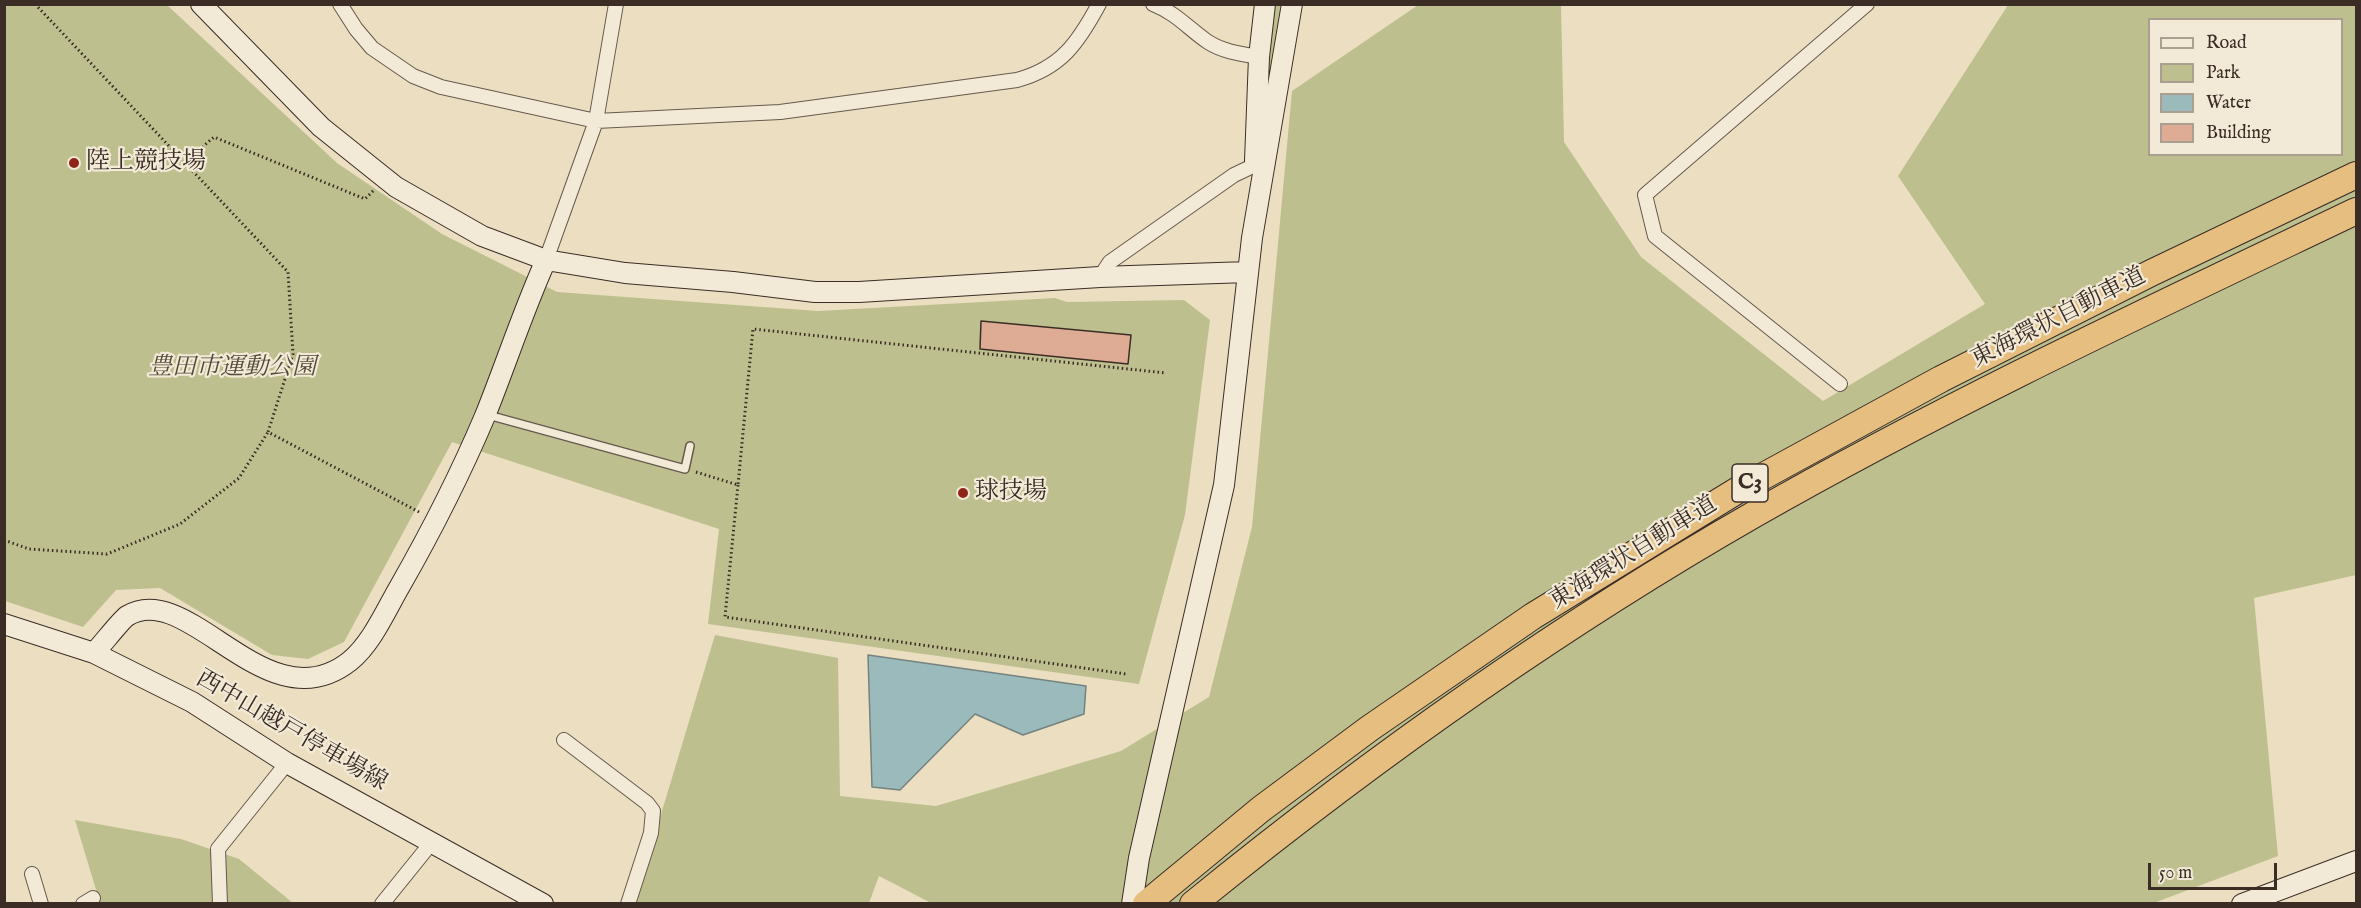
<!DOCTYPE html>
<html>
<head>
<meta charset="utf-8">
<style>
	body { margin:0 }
	#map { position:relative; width:2361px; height:908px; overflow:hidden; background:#ebdec1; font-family:"IM FELL English",serif }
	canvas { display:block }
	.frame { position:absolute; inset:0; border:6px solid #3b2d26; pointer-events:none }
	.legend { position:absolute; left:2148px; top:18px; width:195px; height:138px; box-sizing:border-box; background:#f2ead7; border:2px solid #a99e90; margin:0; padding:8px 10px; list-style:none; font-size:18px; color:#3b2d26 }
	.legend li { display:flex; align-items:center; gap:12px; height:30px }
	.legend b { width:30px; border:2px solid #a99e90 }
	.scale { position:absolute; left:2148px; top:863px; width:129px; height:27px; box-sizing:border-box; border:3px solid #3b2d26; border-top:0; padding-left:8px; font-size:18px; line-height:21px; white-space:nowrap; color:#3b2d26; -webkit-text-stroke:4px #f2ead7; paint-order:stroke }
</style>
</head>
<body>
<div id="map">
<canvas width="2361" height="908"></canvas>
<div class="frame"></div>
<ul class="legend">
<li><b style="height:8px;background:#f2ead7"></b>Road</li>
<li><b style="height:16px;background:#bebf8e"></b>Park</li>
<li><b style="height:16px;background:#9bbabb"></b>Water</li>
<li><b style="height:16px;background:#deac95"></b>Building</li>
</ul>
<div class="scale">50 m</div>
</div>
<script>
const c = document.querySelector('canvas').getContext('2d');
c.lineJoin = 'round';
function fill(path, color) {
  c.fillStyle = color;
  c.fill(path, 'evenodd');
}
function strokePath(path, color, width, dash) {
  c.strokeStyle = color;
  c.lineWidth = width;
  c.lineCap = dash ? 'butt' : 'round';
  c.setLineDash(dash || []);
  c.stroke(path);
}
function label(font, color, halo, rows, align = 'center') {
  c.font = font + ' "IM FELL English","Noto Serif JP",serif';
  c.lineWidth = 4.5;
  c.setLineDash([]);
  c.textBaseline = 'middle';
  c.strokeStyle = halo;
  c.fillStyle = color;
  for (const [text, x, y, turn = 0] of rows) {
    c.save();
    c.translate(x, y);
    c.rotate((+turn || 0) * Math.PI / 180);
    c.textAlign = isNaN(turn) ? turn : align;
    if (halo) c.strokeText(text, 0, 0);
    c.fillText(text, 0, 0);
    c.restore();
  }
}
const green = new Path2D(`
	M5 5H167L337 163 442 234 557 292 818 311 1055 298 1067 302 1184 300 1210 320 1185 515 1139 684 708 624 719 529 452 442 344 642 308 659 272 655 160 588 116 590 83 627 5 601Z
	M1274 5H1284L1263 131Z
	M1418 5H1561L1564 142 1641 257 1823 401 1985 304 1898 176 2008 5H2356V575L2254 598 2278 856 2151 904H933L879 876 869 903 634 904 715 635 838 658 840 796 936 806 1121 751 1209 697 1252 527 1292 91ZM2150 20H2342V154H2150Z
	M75 820 181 839 239 859 293 903H100Z`);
const water = new Path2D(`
	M868 655 1086 686 1084 714 1023 735 975 714 900 790 872 787Z`);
const building = new Path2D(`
	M981 321 1131 335 1128 364 980 349Z`);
const path = new Path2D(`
	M35 4 288 272 293 354 268 432 419 512
	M185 162 214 137 365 199 374 190
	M696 472 738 485 753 329 1166 373
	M738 485 725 617 1126 674
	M4 540 29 549 107 554 180 524 239 478 268 432`);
const lane = new Path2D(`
	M488 415 685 469 690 446`);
const street = new Path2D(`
	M340 4 356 29 372 48 413 76 441 87 596 121 780 112 1017 80C1061 68 1078 43 1099 4
	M1153 4C1176 13 1189 29 1208 42 1224 52 1241 54 1259 57
	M546 260 596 121 616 4
	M1100 277 1110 262 1234 175 1255 165
	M1840 384 1655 236 1645 195 1867 4
	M564 740 647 803 653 811 651 833 628 904
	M32 874 41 904
	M83 904 93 898
	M220 904 218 849 287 763
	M382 904 432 842`);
const secondary = new Path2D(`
	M201 4 321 127 396 187 482 236 546 260 625 273 733 282 815 292H859L1100 277 1248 272
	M1255 161 1259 57 1265 4
	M4 624 94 653 192 702 287 763 543 904
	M94 653C101 646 121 620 127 616 189 578 267 727 350 661 372 643 386 610 400 586 432 530 460 475 485 416 506 364 523 311 546 260
	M1132 904 1139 858 1224 485 1252 238 1292 4
	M2242 904 2356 861`);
const highway = new Path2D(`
	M1146 904 1261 809 1370 728 1533 616 1738 490 1941 379 2151 273 2356 175
	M1193 904C1370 760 1556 628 1753 515 1949 403 2153 308 2356 211`);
const markers = [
	[74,163,6,"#8f2418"],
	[963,493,6,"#8f2418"]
];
const shields = [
	[1750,483,36]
];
const shieldNames = [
	["C3",1750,483]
];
const poiNames = [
	["陸上競技場",86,163],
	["球技場",975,493]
];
const streetNames = [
	["東海環状自動車道",2059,319,-27],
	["東海環状自動車道",1634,554,-32],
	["西中山越戸停車場線",291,732,30]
];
const parkNames = [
	["豊田市運動公園",232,369]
];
fill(green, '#bebf8e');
fill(water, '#9bbabb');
strokePath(water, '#75827f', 1.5);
fill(building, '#deac95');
strokePath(building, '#3b2d26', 1.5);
strokePath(lane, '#67594d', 10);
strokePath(street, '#67594d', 16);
strokePath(secondary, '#3b2d26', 22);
strokePath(highway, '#3b2d26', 28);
strokePath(path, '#3b2d26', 3, [1.5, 3]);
strokePath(lane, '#f2ead7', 7);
strokePath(street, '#f2ead7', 14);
strokePath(secondary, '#f2ead7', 20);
strokePath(highway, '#e6bf80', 26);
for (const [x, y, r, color] of markers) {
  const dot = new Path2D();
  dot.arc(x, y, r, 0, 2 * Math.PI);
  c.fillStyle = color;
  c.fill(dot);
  strokePath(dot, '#f2ead7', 2);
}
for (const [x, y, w] of shields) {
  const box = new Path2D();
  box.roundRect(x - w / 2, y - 19, w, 38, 4.5);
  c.fillStyle = '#f2ead7';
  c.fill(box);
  strokePath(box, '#3b2d26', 1.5);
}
label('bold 22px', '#3b2d26', null, shieldNames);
label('24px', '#3b2d26', '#f2ead7', poiNames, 'left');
label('24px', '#3b2d26', '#f2ead7', streetNames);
label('italic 24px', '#554a3b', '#f2ead7', parkNames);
</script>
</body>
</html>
